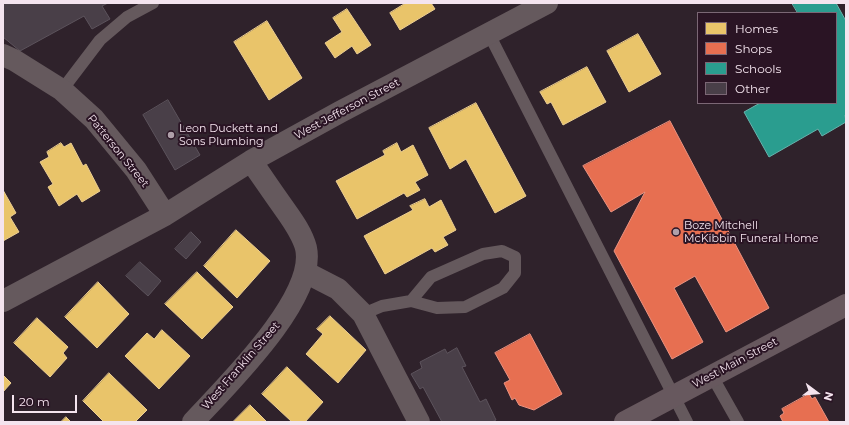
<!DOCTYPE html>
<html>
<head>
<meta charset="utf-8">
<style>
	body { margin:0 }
	#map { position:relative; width:849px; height:425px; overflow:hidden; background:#2f222b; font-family:Montserrat,sans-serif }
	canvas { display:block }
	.frame { position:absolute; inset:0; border:4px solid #f4e4ee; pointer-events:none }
	.legend { position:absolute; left:697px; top:12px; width:140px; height:92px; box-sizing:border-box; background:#2a1424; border:1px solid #7b6775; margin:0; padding:5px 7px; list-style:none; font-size:12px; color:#f4e4ee }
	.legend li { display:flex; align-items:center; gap:8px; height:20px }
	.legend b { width:20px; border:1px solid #7b6775 }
	.north { position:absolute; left:797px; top:373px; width:40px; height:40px; -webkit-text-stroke:3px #2a1424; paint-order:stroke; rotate:106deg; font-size:11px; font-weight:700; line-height:16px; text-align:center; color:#f4e4ee }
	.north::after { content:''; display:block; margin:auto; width:14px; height:18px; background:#f4e4ee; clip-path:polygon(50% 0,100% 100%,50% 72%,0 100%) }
	.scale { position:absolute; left:12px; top:395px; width:65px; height:18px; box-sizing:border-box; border:2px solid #f4e4ee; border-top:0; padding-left:5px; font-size:12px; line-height:14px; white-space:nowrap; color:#f4e4ee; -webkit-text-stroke:3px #2a1424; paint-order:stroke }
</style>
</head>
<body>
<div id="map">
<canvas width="849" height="425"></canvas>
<div class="frame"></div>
<ul class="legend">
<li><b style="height:11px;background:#e9c46a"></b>Homes</li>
<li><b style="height:11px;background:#e76f51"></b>Shops</li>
<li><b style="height:11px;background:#2a9d8f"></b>Schools</li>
<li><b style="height:11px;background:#493f48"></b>Other</li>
</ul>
<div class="north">N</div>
<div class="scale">20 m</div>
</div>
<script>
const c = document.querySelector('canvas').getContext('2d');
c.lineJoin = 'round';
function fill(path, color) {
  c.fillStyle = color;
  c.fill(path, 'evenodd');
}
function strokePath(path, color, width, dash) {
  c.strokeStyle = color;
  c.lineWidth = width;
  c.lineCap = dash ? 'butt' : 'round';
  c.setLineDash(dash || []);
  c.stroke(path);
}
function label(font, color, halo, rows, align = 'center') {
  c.font = font + ' Montserrat,sans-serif';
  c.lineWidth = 4;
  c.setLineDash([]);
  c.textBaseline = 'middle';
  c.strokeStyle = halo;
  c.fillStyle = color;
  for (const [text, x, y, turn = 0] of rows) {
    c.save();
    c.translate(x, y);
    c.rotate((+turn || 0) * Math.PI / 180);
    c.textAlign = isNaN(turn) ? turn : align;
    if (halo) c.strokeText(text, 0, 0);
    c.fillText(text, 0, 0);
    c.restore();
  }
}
const homes = new Path2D(`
	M406 3H431L435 9 400 30 390 13Z
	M347 9 371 45 357 54 352 46 335 58 325 43 342 32 333 18Z
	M267 21 302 78 269 100 234 42Z
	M638 34 661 74 629 92 607 51Z
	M587 67 606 102 563 125 551 102 547 104 540 92Z
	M476 103 526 196 495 213 466 159 450 169 429 128Z
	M61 143 64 147 71 143 83 166 86 164 100 191 82 202 77 194 59 206 48 187 53 184 40 162 49 157 47 152Z
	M397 143 401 152 413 145 428 175 415 182 420 190 407 197 404 193 357 219 336 181 385 155 383 151Z
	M3 190 16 213 10 217 19 232 3 241Z
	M425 199 429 207 441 200 456 230 443 237 448 245 435 252 432 248 385 274 364 236 413 210 410 206Z
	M236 230 270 261 237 298 204 266Z
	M197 272 233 307 202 339 165 304Z
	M98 282 129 314 97 348 65 317Z
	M330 316 366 350 338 383 306 354 323 334 317 329Z
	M37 318 68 347 63 353 67 358 50 377 14 343Z
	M162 330 190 356 159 389 125 356 147 333 154 339Z
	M287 367 323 402 305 422H292L262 394Z
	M109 373 147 410 135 422H104L83 401Z
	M3 375 11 383 3 392Z
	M250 405 267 422H233Z
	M66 417 71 422H61Z`);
const shops = new Path2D(`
	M670 121 769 308 726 332 695 276 674 288 703 342 672 359 614 251 645 192 611 212 583 166Z
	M530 334 562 394 534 410 519 405 515 398 512 400 504 383 510 380 495 353Z
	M809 394 812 399 815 397 829 422H783L780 416 784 413 782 409Z`);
const schools = new Path2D(`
	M792 3H836L846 21V114L845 115 846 122 822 136 818 129 769 157 744 112 760 103H836V13H798Z`);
const building = new Path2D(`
	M3 3H108L102 6 110 19 92 29 84 16 20 51 3 37Z
	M168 100 200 155 175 170 143 115Z
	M191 232 201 242 186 259 175 249Z
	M140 262 161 281 148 296 126 276Z
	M457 348 466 366 462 367 480 402 486 399 496 420 492 422H442L423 387 420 389 411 374 422 368 420 362 445 349 447 353Z`);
const service = new Path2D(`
	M489 34 687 422
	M62 90 100 40 127 17 153 3
	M363 314 382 306 411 301 437 308 465 307 503 288 515 273V257L502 251 483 254 431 277 411 301
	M712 376 738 422`);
const minor = new Path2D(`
	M3 55 14 60 62 90 94 119 136 170 165 215
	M305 272 338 289 363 314 419 422
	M3 301 165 215 251 161 340 112 547 3
	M193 422C225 387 317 298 306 248 302 232 290 217 281 204 271 190 261 175 251 161`);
const primary = new Path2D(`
	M625 422 846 305`);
const markers = [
	[171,135,4,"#afa0aa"],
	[676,232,4,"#afa0aa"]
];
const streetNames = [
	["West Jefferson Street",347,109,-28],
	["Patterson Street",118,151,51],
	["West Main Street",735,363,-28],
	["West Franklin Street",241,366,-49]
];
const poiNames = [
	["Leon Duckett and",179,129],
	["Sons Plumbing",179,142],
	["Boze Mitchell",684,226],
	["McKibbin Funeral Home",684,239]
];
fill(homes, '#e9c46a');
strokePath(homes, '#ecce92', 1);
fill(shops, '#e76f51');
strokePath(shops, '#eb9280', 1);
fill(schools, '#2a9d8f');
strokePath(schools, '#67b2ac', 1);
fill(building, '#493f48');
strokePath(building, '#5c535c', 1);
strokePath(service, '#65595d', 12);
strokePath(minor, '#65595d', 22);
strokePath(primary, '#67585e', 22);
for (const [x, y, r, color] of markers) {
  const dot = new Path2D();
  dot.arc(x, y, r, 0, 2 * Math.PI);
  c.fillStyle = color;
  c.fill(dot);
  strokePath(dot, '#2a1424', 1.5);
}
label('11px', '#f4e4ee', '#2a1424', streetNames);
label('11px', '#f4e4ee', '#2a1424', poiNames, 'left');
</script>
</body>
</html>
